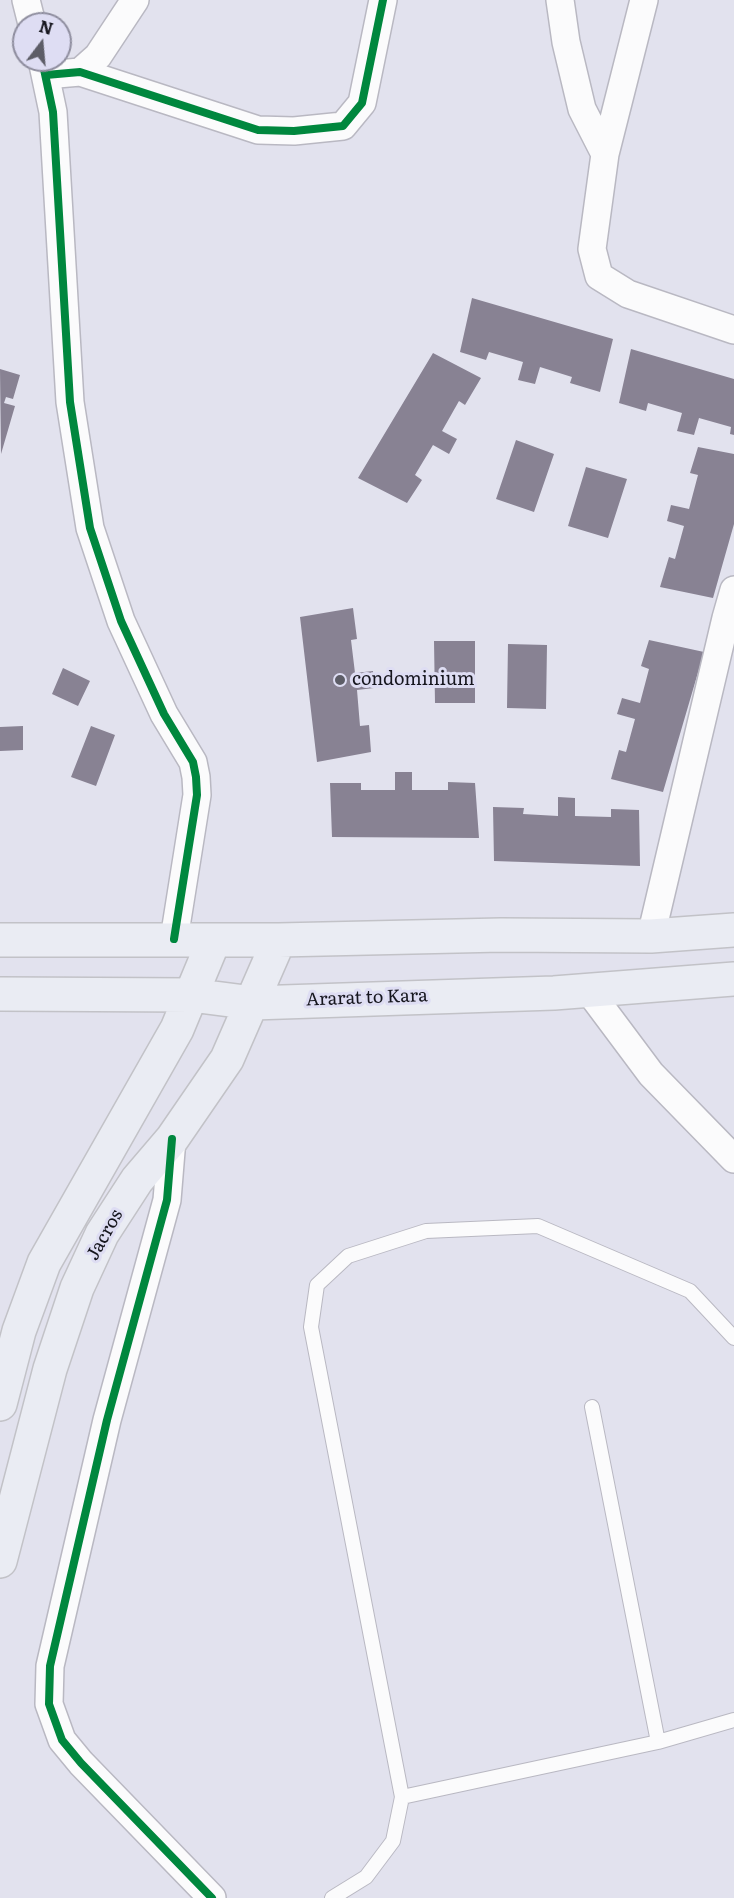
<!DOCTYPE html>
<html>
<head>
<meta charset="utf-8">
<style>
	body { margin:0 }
	#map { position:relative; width:734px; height:1898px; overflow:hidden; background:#e2e2ee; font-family:Literata,serif }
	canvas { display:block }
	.north { position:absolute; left:12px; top:12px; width:60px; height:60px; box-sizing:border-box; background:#deddf3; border:2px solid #8e8d9e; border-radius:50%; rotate:16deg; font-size:16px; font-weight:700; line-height:24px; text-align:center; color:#16161e }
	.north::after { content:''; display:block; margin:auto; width:21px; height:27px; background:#5d5d67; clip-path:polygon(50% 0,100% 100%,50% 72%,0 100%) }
</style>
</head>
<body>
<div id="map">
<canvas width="734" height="1898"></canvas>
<div class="north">N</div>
</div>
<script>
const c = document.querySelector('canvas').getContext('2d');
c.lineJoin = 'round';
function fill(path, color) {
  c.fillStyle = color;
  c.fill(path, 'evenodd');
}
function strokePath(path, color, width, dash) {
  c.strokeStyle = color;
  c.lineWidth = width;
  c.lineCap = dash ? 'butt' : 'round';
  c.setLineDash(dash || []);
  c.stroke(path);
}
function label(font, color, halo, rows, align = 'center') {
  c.font = font + ' Literata,serif';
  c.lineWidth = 6;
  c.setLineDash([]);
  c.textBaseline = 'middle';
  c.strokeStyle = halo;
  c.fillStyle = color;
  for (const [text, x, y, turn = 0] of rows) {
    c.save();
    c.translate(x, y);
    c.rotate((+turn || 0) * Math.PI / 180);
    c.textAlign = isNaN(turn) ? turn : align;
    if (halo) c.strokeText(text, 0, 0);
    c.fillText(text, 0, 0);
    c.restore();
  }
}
const building = new Path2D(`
	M472 298 613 339 600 392 570 383 572 377 540 367 535 384 518 380 523 362 489 352 486 360 460 352Z
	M631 349 734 379V435L730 434 731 427 699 418 694 435 677 431 682 413 648 403 646 411 619 403Z
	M433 353 481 378 465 405 459 401 442 431 457 439 449 454 433 445 415 475 422 480 407 503 358 478Z
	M0 369 20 375 13 399 6 397 4 403 15 406 1 454Z
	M516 440 554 454 534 512 496 499Z
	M698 447 734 454V524L713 598 660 587 669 557 675 559 684 526 667 521 671 505 689 509 698 475 690 473Z
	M586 467 627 479 608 538 568 526Z
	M353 608 357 639 351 640 355 673 373 671 374 688 357 690 360 726 369 725 371 752 317 762 300 617Z
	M649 640 704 652 663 792 611 779 619 750 626 752 635 719 617 714 622 698 640 703 649 669 641 666Z
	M434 641H475V703H435Z
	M508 644 547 645 546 709 507 708Z
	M63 668 90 681 78 706 52 694Z
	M23 726V750L0 751V727Z
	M91 726 115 735 96 786 71 777Z
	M395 772H412V790H448V782L475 783 479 838 332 837 330 783H361V790H395Z
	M558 797 575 798V816L611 817V809L639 810 640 866 494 861 493 807 524 808 523 814 558 816Z`);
const lane = new Path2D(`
	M592 1407 658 1742
	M402 1797 658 1742 734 1720
	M332 1898 366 1877 393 1841 402 1797 311 1327 317 1285 348 1256 426 1231 538 1226 690 1291 734 1338`);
const street = new Path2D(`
	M26 0 32 24
	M560 0 566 42 582 109 605 154
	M644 0 605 154 592 249 599 276 628 294 734 330
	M42 60 53 112 70 402 90 528 121 621 164 714 193 762 196 777 197 795 174 939
	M80 72 98 56 135 0
	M46 75 80 72 258 130 294 131 343 126 362 103 383 0
	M651 936 726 618 734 590
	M589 991 651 1074 734 1159
	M172 1139 167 1200 107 1420 50 1666 49 1704 62 1740 81 1763 212 1898`);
const primary = new Path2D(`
	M0 940H279L501 935 651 936 734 930
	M0 994 191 995 253 1003 554 993 734 979
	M0 1404 19 1331 44 1263 177 1029 214 940
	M0 1561 50 1369 77 1288 102 1234 137 1180 172 1139 227 1059 279 940`);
const cycleway = new Path2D(`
	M42 60 53 112 70 402 90 528 121 621 164 714 193 762 196 777 197 795 174 939
	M46 75 80 72 258 130 294 131 343 126 362 103 383 0
	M172 1139 167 1200 107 1420 50 1666 49 1704 62 1740 81 1763 212 1898`);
const markers = [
	[340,680,6,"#5d5d67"]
];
const poiNames = [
	["condominium",352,680]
];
const streetNames = [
	["Ararat to Kara",367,998,-2],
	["Jacros",105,1235,-61]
];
fill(building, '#888293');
strokePath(lane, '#b9b8c2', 16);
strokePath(street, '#b9b8c2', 30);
strokePath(primary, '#c2c2c7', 36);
strokePath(lane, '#fbfbfc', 14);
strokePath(street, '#fbfbfc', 27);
strokePath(primary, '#eaecf3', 33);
strokePath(cycleway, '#00873e', 8);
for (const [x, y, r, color] of markers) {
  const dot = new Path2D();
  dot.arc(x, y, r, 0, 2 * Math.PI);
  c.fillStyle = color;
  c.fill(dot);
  strokePath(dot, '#deddf3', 2);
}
label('18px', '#16161e', '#deddf3', poiNames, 'left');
label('18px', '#16161e', '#deddf3', streetNames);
</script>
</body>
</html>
